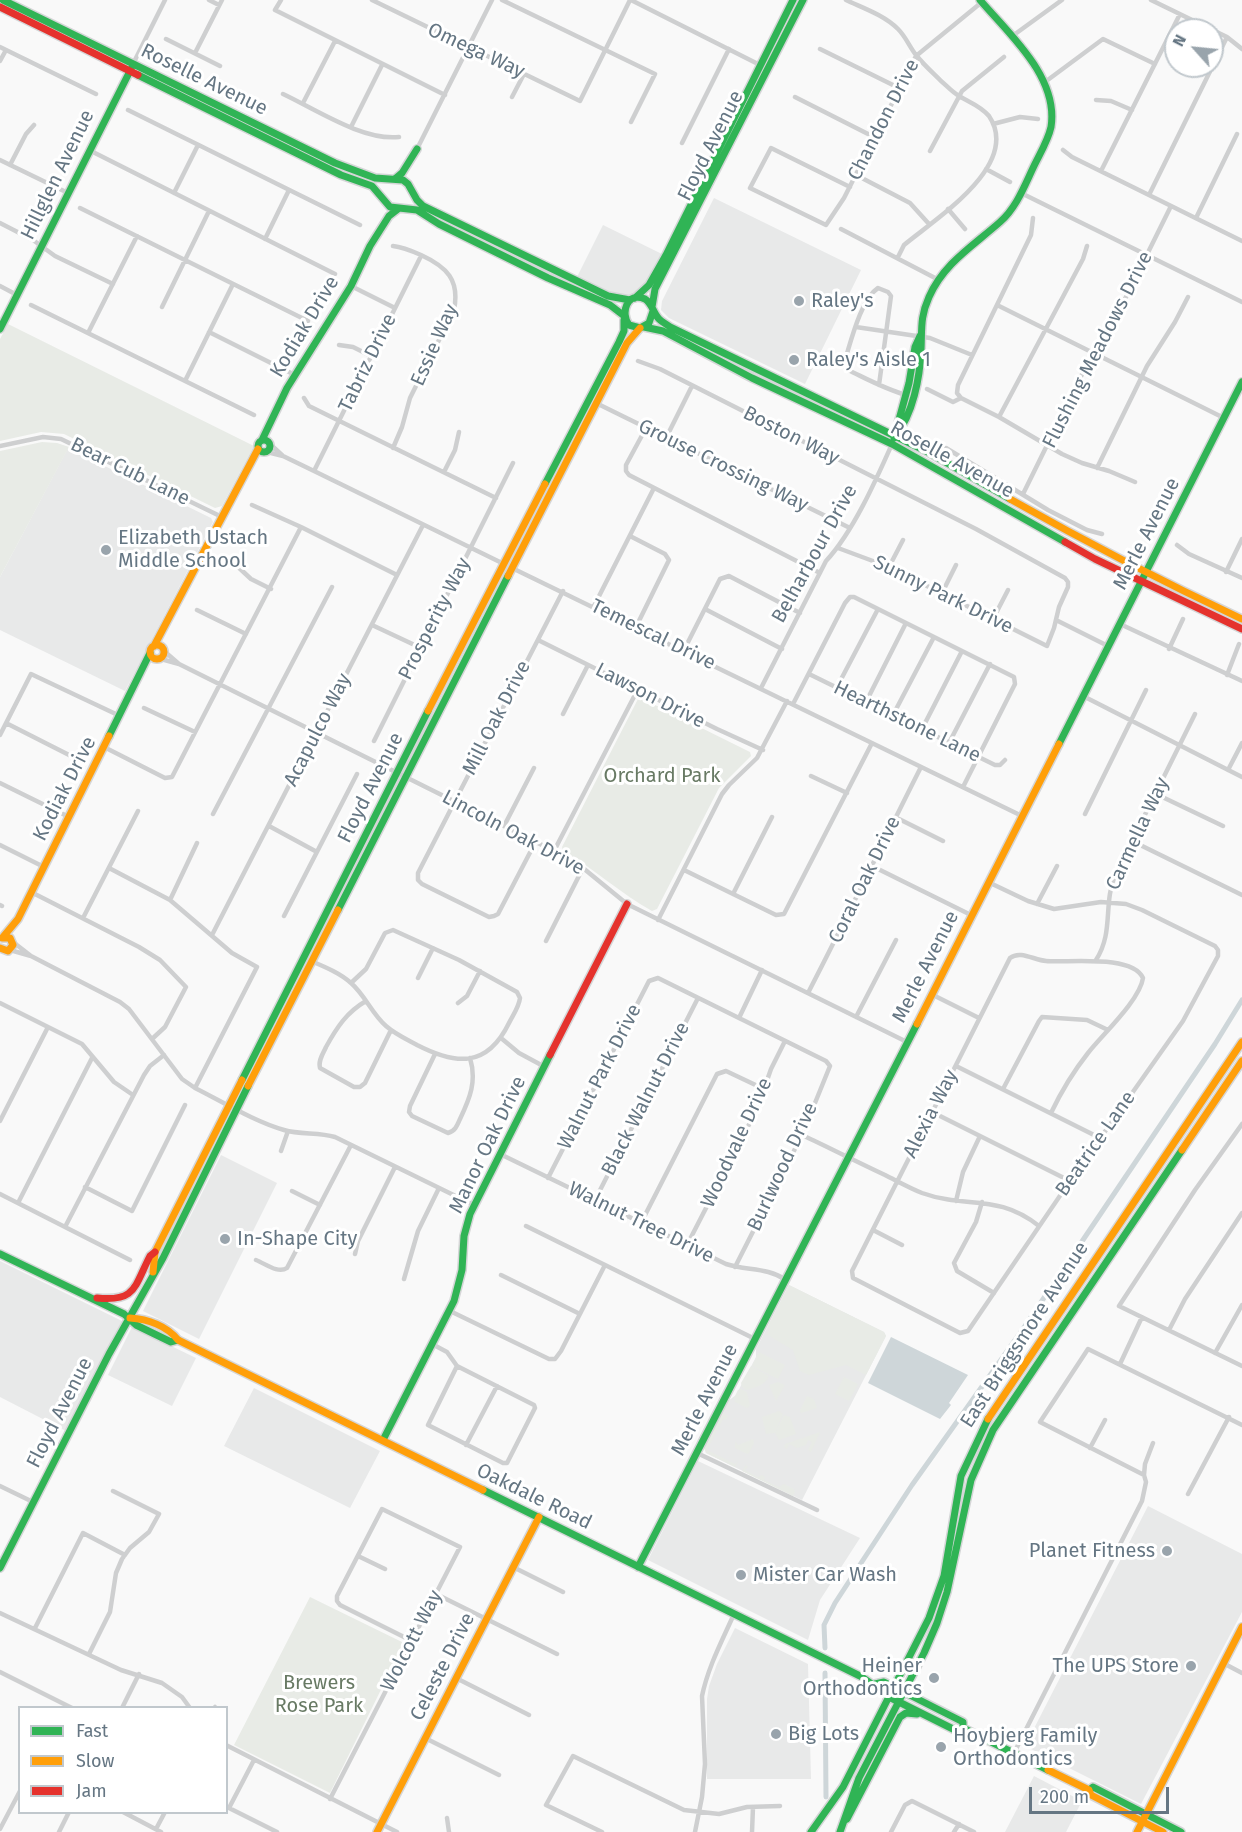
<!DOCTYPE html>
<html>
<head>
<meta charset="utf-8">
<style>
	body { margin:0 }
	#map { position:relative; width:1242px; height:1832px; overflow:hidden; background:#f9f9f9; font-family:"Fira Sans",sans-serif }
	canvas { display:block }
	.legend { position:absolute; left:18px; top:1706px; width:210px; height:108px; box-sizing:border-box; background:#fff; border:2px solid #c1c8cd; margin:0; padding:8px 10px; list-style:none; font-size:18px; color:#657683 }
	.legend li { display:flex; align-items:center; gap:12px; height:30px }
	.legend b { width:30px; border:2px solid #c1c8cd }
	.north { position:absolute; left:1164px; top:18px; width:60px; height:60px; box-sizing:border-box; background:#fff; border:2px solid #c1c8cd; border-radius:50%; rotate:297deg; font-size:16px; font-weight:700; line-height:24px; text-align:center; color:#657683 }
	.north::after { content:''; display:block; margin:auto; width:21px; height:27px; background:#99a4ac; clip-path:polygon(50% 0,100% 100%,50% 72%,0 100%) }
	.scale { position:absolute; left:1029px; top:1787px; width:140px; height:27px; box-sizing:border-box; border:3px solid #657683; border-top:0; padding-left:8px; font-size:18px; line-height:21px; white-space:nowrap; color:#657683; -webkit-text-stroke:4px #fff; paint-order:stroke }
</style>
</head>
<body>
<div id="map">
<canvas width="1242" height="1832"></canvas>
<ul class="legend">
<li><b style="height:8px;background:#30b455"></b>Fast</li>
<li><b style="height:8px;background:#ff9f0a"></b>Slow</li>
<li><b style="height:8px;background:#e5322d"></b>Jam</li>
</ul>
<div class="north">N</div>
<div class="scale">200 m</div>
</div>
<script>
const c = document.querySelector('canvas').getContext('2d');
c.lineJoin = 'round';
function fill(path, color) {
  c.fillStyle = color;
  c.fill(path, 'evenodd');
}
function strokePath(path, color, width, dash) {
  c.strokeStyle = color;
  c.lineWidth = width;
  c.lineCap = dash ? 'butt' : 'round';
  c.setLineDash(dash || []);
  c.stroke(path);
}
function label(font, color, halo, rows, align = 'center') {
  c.font = font + ' "Fira Sans",sans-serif';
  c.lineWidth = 6;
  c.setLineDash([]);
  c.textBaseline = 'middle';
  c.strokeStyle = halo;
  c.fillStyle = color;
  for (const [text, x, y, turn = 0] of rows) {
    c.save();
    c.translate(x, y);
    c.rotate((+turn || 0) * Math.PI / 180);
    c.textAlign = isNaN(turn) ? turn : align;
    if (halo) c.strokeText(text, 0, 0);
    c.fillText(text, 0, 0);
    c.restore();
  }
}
const built = new Path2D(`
	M714 198 861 270 805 384 669 318 661 310 662 301Z
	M603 225 664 255 648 283 638 293 623 298 611 296 576 279Z
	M68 448 211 518 213 522 125 691 0 630V577Z
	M221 1155 277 1183 199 1339 143 1311Z
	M0 1261 124 1322 68 1432 0 1397Z
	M789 1285 884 1332 886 1336 802 1500 706 1453 705 1448 728 1401 736 1395 756 1357V1349Z
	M132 1327 196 1358 172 1406 108 1375Z
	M254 1388 380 1451 350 1508 224 1446Z
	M698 1461 860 1538 820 1600 808 1640 648 1560Z
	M1148 1506 1242 1554V1612L1141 1804 1025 1746Z
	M735 1628 808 1664 811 1779H707V1699L709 1686 717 1664Z
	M1034 1776 1082 1801 1066 1832H1005Z`);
const green = new Path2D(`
	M8 324 254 446 222 506 215 508 64 434 41 432 0 441V339Z
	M42 442 57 443 69 447 0 577V451Z
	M641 698 750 752 751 756 719 788 657 909 652 911C621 894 595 869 563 851L562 847 638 699Z
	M789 1285 884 1332 886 1336 866 1375 846 1365 809 1375 800 1371 793 1350 766 1334 770 1327 768 1326Z
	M759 1352 785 1365 778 1379 752 1366Z
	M751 1366 769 1376C765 1385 757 1387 747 1390L742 1387 741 1383Z
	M844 1377 858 1384 849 1401 835 1394Z
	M778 1382 785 1385 776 1401 769 1385Z
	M741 1389 747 1392 750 1406 747 1408 735 1402 734 1398 738 1390Z
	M807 1396 814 1399 817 1408 801 1413 800 1410Z
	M779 1411 783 1414 775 1433 766 1434 762 1417Z
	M722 1413 728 1416 726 1420 723 1419 708 1448 709 1451 735 1464 738 1461 735 1467 706 1453 704 1448Z
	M784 1415 790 1417 796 1434 779 1440 775 1433Z
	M820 1432 811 1452 808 1450 812 1442 808 1440 806 1445 797 1448 789 1444 787 1449 784 1447 785 1444Z
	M753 1439 754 1443 749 1453 747 1454 735 1448V1441L738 1445Z
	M746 1465 748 1467 745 1469 746 1471 758 1477 762 1475 765 1477 764 1480 779 1487 784 1484 794 1489 795 1492 793 1496 742 1471Z
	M310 1597 404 1643 330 1793 234 1745Z`);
const water = new Path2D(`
	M891 1337 968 1375 949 1403 951 1405 940 1419 868 1383Z`);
const canal = new Path2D(`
	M825 1648 824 1625 835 1603 912 1485 1025 1326 1215 1044 1242 1000
	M825 1673 826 1797`);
const street = new Path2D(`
	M209 0 219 5
	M281 0 275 10 445 95
	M372 0 580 101 630 0
	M502 0 655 74 631 122
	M631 0 760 65
	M846 0C863 8 884 15 898 29 906 37 909 46 916 55 923 64 933 73 941 81 947 86 952 92 959 96 969 102 981 106 989 116 1022 165 935 219 904 245L898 257
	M1151 0 1227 37 1242 49
	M1011 37 1062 0
	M166 39 220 66
	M0 47 96 94
	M820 49 899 88
	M195 53 222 0
	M0 61 6 50
	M133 64 165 0
	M1045 82 1103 39 1155 64
	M283 94C317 110 363 141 399 137
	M512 97 524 74
	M795 97 874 137
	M1096 100 1111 101 1132 110
	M303 103 335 41
	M128 110 360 225
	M993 124 1020 117 1038 119
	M351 127 382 65
	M682 143 729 49
	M417 149 492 0
	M89 150 335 274
	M1063 150 1072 157 1242 241
	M930 151 962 91 1004 57
	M0 160 68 193
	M10 165 26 134 34 125
	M986 169 1010 182
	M1101 171 1180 14
	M856 175 910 203 929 224
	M850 187 771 148 750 188 826 225 844 198 916 56 982 2
	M174 193 198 145
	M1021 193 1242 302
	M1149 195 1227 37
	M80 208 308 321
	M948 209 965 229
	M1033 218 1031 235 958 385 957 393 961 398 999 417 1062 454 1082 463 1109 471 1135 482
	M1196 218 1237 134
	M0 223 33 240 55 256 113 284
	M841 229 937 279
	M265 239 289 190
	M0 286 17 295
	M351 286 395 308
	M31 305 254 415
	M997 305 1224 418
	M162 307 209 211
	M856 327 930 338 972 355
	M209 332 295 375
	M88 333 137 236
	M339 345 353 347 371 356
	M638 361 660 369 976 529 1065 578 1068 582V587L1059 607 1054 628 1047 646 889 567 838 548
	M185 381 233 284
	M879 385 891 296 888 292 878 288C861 299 851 341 845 360V367L848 370C867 379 885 389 906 395
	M927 389 953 402 961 398
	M304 398 309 406 496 498
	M596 403 850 528
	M999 417 1083 259 1087 246
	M646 428 626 465V471L629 475 820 573
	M666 438 692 386
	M270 444 283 456 314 471 504 564
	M0 446 43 437 61 439 222 517
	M393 448 402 427 410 398 454 310C460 280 447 267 421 255 412 251 403 247 393 246
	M946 448 1048 510 1087 530 1102 534
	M267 452 283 456
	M1097 468 1147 366 1175 322 1188 297
	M314 471 421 256
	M444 472 455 450 459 432
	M1023 494 1093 352 1125 299 1171 206
	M252 505 301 527 397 575
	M630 536 665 554 669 560 636 627
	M1177 545 1189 554 1242 578
	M223 558 236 565 251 579 271 589
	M889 567 903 540
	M512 568 1022 816
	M1226 572 1242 539
	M942 593 956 565
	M594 606 654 488
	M705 609 782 649
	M197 610 246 634
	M993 619 1008 590
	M1056 620 1108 646
	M1120 624 1242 681
	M372 625 421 648
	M538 640 717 729 763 750
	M1169 649 1183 619
	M684 650 720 579 729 576 800 613
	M164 651 179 664
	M161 659 179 664 554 851 583 868 627 904 907 1042
	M809 674 995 765H1000L1005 760
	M1227 675 1239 644
	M837 687 878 609
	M761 688 826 561C853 532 876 480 892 444
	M1083 696 1242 777
	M866 702 906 623
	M793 704 845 603 850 597H854L1014 677 1015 684 963 787
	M144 708 195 732
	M563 714 588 665
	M893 715 934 637
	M6 723 75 758
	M922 729 962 651
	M0 735 31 674 120 716
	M374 741 513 463
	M949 743 990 664
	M104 747 165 778 172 777 301 527
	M1228 770 1242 743
	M811 776 847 793
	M0 783 69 817
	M1156 794 1223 826
	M213 814 332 587
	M1085 814 1146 690
	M895 817 943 841
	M269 826 317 852
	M504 826 534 768
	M536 841 498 914 494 916 489 917 422 884 418 880V873L563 591
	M1132 841 1242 895
	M0 845 44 867
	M554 851 638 689
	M870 865 971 915
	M109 868 170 900 232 953 257 967 195 1088
	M684 870 776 915 784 914 872 743
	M988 882 1028 901 1054 909 1101 902 1126 904 1142 910 1215 946 1218 950V956L1183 1021 1070 1181 968 1331 960 1333 853 1278 852 1271 1010 958C1020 950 1034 960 1046 961 1067 963 1132 954 1143 978 1140 1000 1102 1035 1088 1053 1073 1072 1061 1092 1051 1113
	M31 892 139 947 160 960 186 987 165 1027 152 1039
	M733 894 772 817
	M170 900 197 843
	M1037 904 1057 866
	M0 905 2 906
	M284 916 357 774
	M83 918 138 811
	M658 920 722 794 729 785 757 758 787 701
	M212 935 423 525
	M546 941 583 868
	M13 942 31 956
	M10 950 31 956 120 1002 129 1009 182 1079 195 1088C223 1102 255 1122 284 1130 301 1135 318 1132 335 1137L474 1205
	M1096 960C1114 932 1103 905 1115 875L1195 714
	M311 961C325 967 340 973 351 983 365 995 372 1014 386 1026 395 1034 406 1039 417 1045 456 1065 487 1068 509 1023 513 1015 519 1007 520 998L517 992 459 960 393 930 385 933 366 969 351 983
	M418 978 433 948
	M808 993C847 918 883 842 921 767
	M931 994 979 1018
	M366 1001C347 1012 337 1027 326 1047 323 1054 318 1060 320 1068L354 1087H360L365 1083 391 1030
	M0 1003 82 1044 114 1082 133 1095
	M458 1003 467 996 480 971
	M856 1017 896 940
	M739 1018 762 970
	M501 1038 519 1053 545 1067
	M435 1054 410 1106 409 1112 412 1116 448 1133C455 1131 457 1126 460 1119 470 1098 477 1081 470 1058
	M956 1066 1100 1138
	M1003 1089 1039 1021 1042 1017 1087 1020 1108 1030
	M932 1112 1070 1181
	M0 1121 48 1027
	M1242 1124 1195 1190 1119 1306 1242 1366
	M802 1135C830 1148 857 1162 885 1175 897 1181 909 1188 922 1193 967 1209 997 1193 1039 1226
	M281 1151 288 1131
	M500 1154 726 1264C747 1271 767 1267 786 1280
	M548 1178 649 981 658 978 826 1061 830 1066 802 1135 735 1267
	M85 1187 132 1211 185 1105
	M292 1191 320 1205
	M0 1194 130 1260
	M595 1200 698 998
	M956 1201 963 1172 980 1136
	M982 1202 976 1222 954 1263 957 1271 994 1293
	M18 1203 92 1058
	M641 1223 717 1074 726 1071 764 1089
	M526 1226 755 1339
	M65 1227 144 1075 150 1066 164 1055
	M873 1230 902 1245
	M687 1245 757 1109 771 1069 785 1041
	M355 1254 358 1241 395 1167
	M256 1260C266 1264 278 1274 287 1268L351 1145
	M501 1275 580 1314
	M404 1279 418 1231 439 1188
	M450 1311 549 1359H555L561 1351 605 1265
	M1169 1330 1185 1299 1242 1213
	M432 1344 447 1352 457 1366 534 1405 535 1408 507 1463H503L428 1425 457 1366
	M1215 1353 1242 1305
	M1120 1364 1142 1317
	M466 1445 497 1386
	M1090 1448 1105 1420
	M697 1453 817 1510
	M1144 1475 1040 1422 1088 1349 1242 1425
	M0 1486 33 1502
	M1188 1494 1229 1417
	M358 1556 385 1569
	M513 1567 563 1592
	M436 1594 557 1654
	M0 1613 121 1670 162 1683 182 1697 190 1708
	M35 1628 83 1533 125 1555
	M89 1654 110 1612 116 1573 122 1559 130 1548 149 1532 159 1514 113 1491
	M1223 1663 1242 1673
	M0 1672 72 1708
	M456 1678 529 1715
	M122 1708 139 1674
	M214 1708 215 1707
	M425 1738 499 1775
	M226 1745 397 1832
	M1014 1753 1142 1501 1146 1482 1144 1475 1145 1464 1153 1443
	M254 1760 229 1808 277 1832
	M330 1799 460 1547 382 1509 337 1596V1601L340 1605 412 1641
	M123 1812 161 1832
	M447 1818 449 1832
	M0 1829 20 1791
	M156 1829 165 1812
	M59 1832 69 1812
	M602 1832 546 1805 573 1756 684 1810 719 1814 747 1807 780 1806
	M695 1832 702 1797 705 1764 702 1696C708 1667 722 1641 734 1614
	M752 1832 753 1807
	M891 1832 905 1805 912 1801 974 1832
	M954 1832 959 1824`);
const fast = new Path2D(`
	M3 0 335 163 375 178 403 180 408 184 417 200 423 206 608 296 630 300
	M138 75 341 175 372 186 390 207 417 210 439 224 548 278 610 305 623 315
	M395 179 402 173 417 149
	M635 298 649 285 666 255 793 0
	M652 307 655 289 803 0
	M653 311 649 323 640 328 629 325C620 313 627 291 645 299 652 303 653 313 659 319 662 322 666 324 670 327L926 451 1010 499
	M644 327 663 331 752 378 892 444 1065 542
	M0 329 131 69
	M895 436C913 415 920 377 921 350 922 329 920 317 929 297 944 263 973 246 1000 222 1016 208 1024 187 1033 168 1039 155 1048 141 1051 127 1059 77 1009 34 980 0
	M894 438 909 383 915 347 920 336
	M258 446a6 6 0 1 1 12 0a6 6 0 1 1-12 0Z
	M262 440 287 388 351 286 370 246 389 216 398 209
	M545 484 619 342 624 331V320
	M109 736 150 653
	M1059 744 1242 382
	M338 910 508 576
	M242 1080 428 711
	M0 1254 124 1314 136 1325 171 1342 178 1340
	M383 1440 454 1301 462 1270 464 1236 470 1214 550 1055
	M483 1490 860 1676C872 1683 878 1690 889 1697L957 1731 963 1728 1048 1770
	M638 1567 917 1024
	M0 1568 109 1354 163 1258 248 1086
	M875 1684 884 1682 963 1722V1728
	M1089 1790 1093 1787 1181 1832
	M847 1819 900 1717 906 1713 917 1714
	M811 1832 843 1787 929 1618 944 1576 961 1476 988 1419
	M840 1832 859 1778 924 1653 937 1623 947 1592 971 1480 993 1430 1182 1150`);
const slow = new Path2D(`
	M1010 499C1086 542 1163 582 1242 619
	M508 576 627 343 640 328
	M150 652a7 7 0 1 1 14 0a7 7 0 1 1-14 0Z
	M154 646 258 449
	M428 711 545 484
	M3 937 18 919 109 736
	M0 948 8 951 13 945 10 938H2
	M917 1024 1059 744
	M248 1086 338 910
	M1182 1150 1242 1061
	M153 1272 155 1252 242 1080
	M130 1318C148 1319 167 1326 178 1340L483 1490
	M988 1419 1242 1042
	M1048 1770 1089 1790 1091 1795 1163 1832
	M377 1832 539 1517
	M1137 1832 1242 1627`);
const jam = new Path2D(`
	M0 7 138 75
	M1065 542 1095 559 1242 629
	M550 1055 627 904
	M97 1298C136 1302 134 1287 150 1256L155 1252`);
const markers = [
	[799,301,6,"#99a4ac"],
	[794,360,6,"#99a4ac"],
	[106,550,6,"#99a4ac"],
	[225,1239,6,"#99a4ac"],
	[1167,1551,6,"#99a4ac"],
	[741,1575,6,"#99a4ac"],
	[1191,1666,6,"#99a4ac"],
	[934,1678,6,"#99a4ac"],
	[776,1734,6,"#99a4ac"],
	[941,1747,6,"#99a4ac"]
];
const streetNames = [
	["Omega Way",476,51,25],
	["Roselle Avenue",204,80,26],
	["Chandon Drive",884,120,-63],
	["Floyd Avenue",711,146,-63],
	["Hillglen Avenue",58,175,-64],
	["Kodiak Drive",305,327,-59],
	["Essie Way",435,345,-66],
	["Flushing Meadows Drive",1098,350,-63],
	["Tabriz Drive",368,363,-64],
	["Boston Way",791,436,27],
	["Roselle Avenue",952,460,29],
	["Grouse Crossing Way",723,466,26],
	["Bear Cub Lane",130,472,26],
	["Merle Avenue",1147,534,-63],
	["Belharbour Drive",815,554,-61],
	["Sunny Park Drive",943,595,26],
	["Prosperity Way",435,619,-63],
	["Temescal Drive",653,635,26],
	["Lawson Drive",650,696,27],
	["Mill Oak Drive",497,718,-63],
	["Hearthstone Lane",907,722,26],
	["Acapulco Way",318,730,-63],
	["Floyd Avenue",371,788,-63],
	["Kodiak Drive",65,789,-63],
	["Lincoln Oak Drive",513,833,28],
	["Carmella Way",1138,834,-65],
	["Coral Oak Drive",865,880,-64],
	["Merle Avenue",926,967,-63],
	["Walnut Park Drive",600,1077,-63],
	["Black Walnut Drive",646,1099,-63],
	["Alexia Way",931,1114,-63],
	["Woodvale Drive",737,1143,-65],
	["Beatrice Lane",1096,1144,-55],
	["Manor Oak Drive",488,1145,-64],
	["Burlwood Drive",783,1167,-65],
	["Walnut Tree Drive",641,1223,26],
	["East Briggsmore Avenue",1025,1335,-57],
	["Merle Avenue",705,1400,-63],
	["Floyd Avenue",60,1413,-63],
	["Oakdale Road",534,1497,26],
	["Wolcott Way",412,1641,-63],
	["Celeste Drive",443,1667,-63]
];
const poiNames = [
	["Raley's",811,301],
	["Raley's Aisle 1",806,360],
	["Elizabeth Ustach",118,538],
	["Middle School",118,561],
	["In-Shape City",237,1239],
	["Planet Fitness",1155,1551,"right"],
	["Mister Car Wash",753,1575],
	["Heiner",922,1666,"right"],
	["Orthodontics",922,1689,"right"],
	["The UPS Store",1179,1666,"right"],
	["Big Lots",788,1734],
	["Hoybjerg Family",953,1736],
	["Orthodontics",953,1759]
];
const parkNames = [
	["Orchard Park",662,776],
	["Brewers",319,1683],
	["Rose Park",319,1706]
];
fill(built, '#e8e9e9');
fill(green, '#e8ebe6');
fill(water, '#ced6d9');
strokePath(canal, '#ced6d9', 5);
strokePath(fast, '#d5d6d7', 10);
strokePath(slow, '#d5d6d7', 10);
strokePath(jam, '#d5d6d7', 10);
strokePath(street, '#cecfd0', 4.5);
strokePath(fast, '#30b455', 7);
strokePath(slow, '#ff9f0a', 7);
strokePath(jam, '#e5322d', 7);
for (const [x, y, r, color] of markers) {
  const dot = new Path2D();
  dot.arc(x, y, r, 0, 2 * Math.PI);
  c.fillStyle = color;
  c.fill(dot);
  strokePath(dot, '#fff', 2);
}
label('20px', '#657683', '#fff', streetNames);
label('20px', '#657683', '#fff', poiNames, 'left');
label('20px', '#687a64', '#fff', parkNames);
</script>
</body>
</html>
